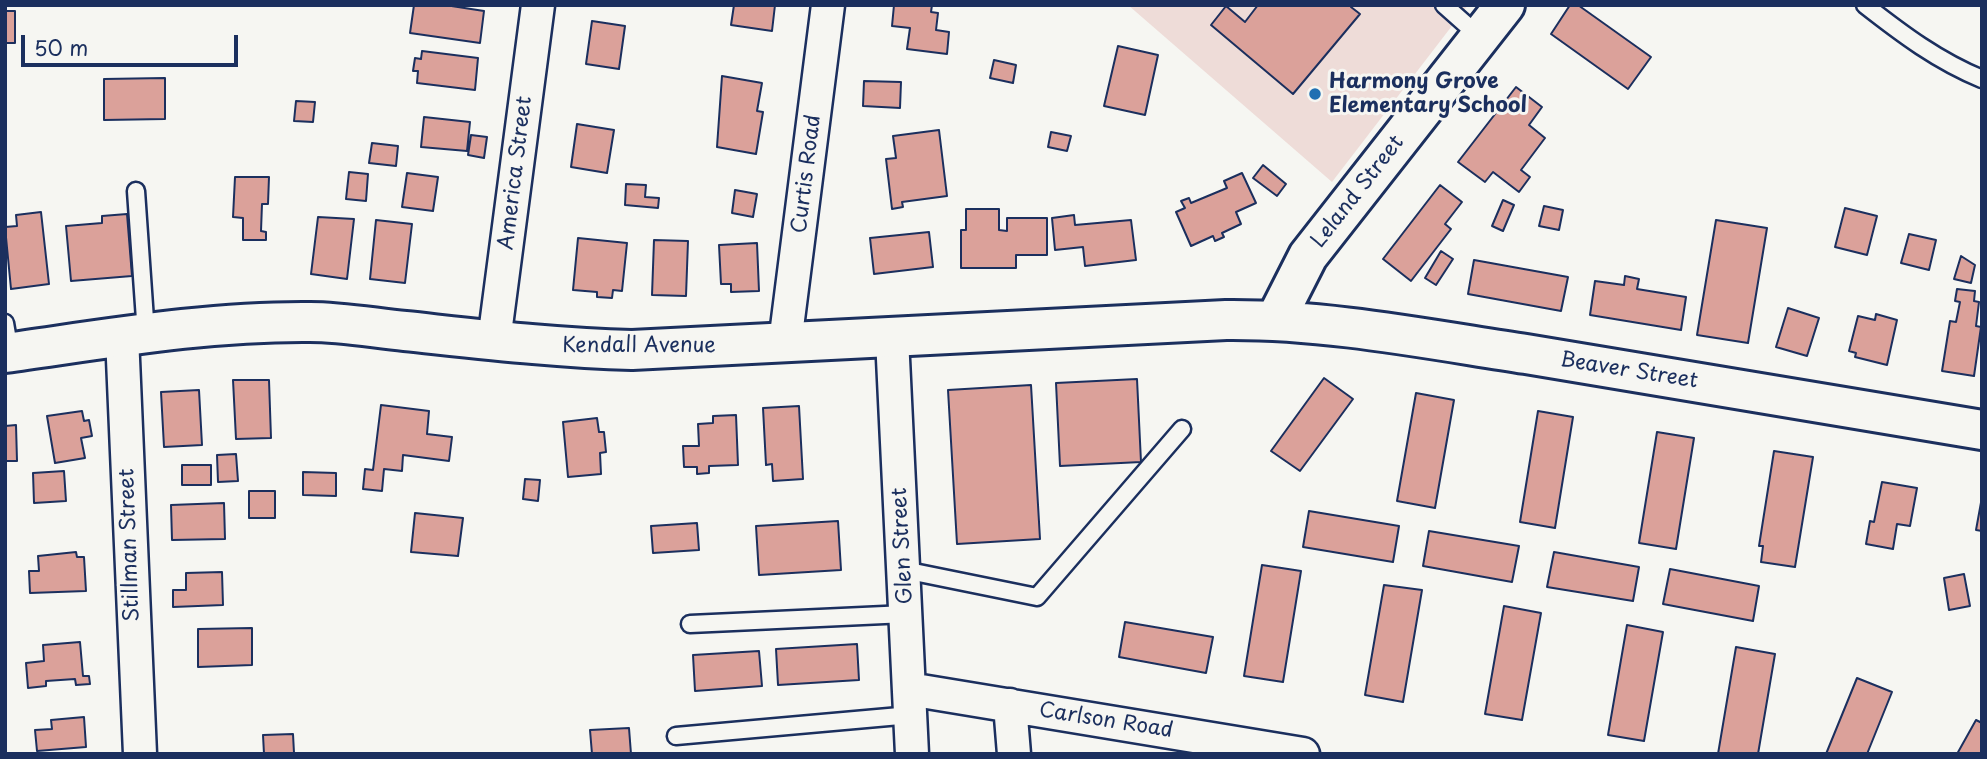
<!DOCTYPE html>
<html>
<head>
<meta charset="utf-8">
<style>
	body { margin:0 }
	#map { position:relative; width:1987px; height:759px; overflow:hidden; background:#f6f6f2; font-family:"Playpen Sans",sans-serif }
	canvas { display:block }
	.frame { position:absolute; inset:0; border:7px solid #1b2f5e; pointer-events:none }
	.scale { position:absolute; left:21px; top:35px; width:217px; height:32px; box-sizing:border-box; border:4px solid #1b2f5e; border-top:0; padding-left:9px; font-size:21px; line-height:24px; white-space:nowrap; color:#1b2f5e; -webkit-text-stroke:5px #f6f6f2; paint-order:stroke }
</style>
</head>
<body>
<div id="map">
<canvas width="1987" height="759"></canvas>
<div class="frame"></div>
<div class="scale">50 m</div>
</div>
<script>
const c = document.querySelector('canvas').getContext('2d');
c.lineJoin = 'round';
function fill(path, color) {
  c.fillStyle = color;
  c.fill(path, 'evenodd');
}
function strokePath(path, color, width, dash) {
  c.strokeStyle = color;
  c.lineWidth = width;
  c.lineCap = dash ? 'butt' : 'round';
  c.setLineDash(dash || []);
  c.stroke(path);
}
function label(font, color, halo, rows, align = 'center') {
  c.font = font + ' "Playpen Sans",sans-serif';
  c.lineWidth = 6;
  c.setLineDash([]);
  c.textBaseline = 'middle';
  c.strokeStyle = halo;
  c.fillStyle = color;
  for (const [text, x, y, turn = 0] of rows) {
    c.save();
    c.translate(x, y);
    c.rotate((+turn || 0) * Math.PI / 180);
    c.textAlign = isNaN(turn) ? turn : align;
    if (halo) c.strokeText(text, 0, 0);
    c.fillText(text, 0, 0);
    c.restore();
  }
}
const built = new Path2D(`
	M1128 5H1468L1332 182Z`);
const building = new Path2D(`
	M414 5H445L484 11 480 43 410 33Z
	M734 5H775L772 31 731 25Z
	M894 5H932L931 12 938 13 936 30 949 32 947 54 907 49 910 28 892 26Z
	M1258 5H1353L1351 7 1360 14 1293 94 1211 25 1226 6 1245 22Z
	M1570 5H1578L1651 57 1628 89 1551 34Z
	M5 11H15V43H5Z
	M592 21 625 26 619 69 586 64Z
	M1118 46 1158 55 1145 115 1104 106Z
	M422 51 478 58 475 90 417 83 418 71H413L415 58 421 59Z
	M994 60 1016 65 1013 83 990 78Z
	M722 76 762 83 757 111 763 112 756 154 717 147Z
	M165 78V119L104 120V79Z
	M864 81 901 82 900 108 863 106Z
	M1516 87 1542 107 1529 125 1545 138 1521 170 1530 177 1519 192 1493 172 1485 182 1458 162Z
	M296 101 315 102 313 122 294 121Z
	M424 117 470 122 467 151 421 147Z
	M577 124 614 130 607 173 571 167Z
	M939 130 947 196 902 202 903 207 892 209 886 159 896 158 893 136Z
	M1051 132 1071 136 1067 151 1048 147Z
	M471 135 487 137 484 158 468 155Z
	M372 143 398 146 396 166 369 163Z
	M1263 165 1286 184 1277 196 1253 178Z
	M349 172 368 174 366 201 346 199Z
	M407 173 438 177 433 211 402 207Z
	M1242 173 1256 203 1236 212 1241 224 1222 233 1224 237 1215 241 1213 236 1191 246 1176 212 1185 208 1181 201 1189 198 1191 203 1227 188 1224 181Z
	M235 177H269L268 204H262L261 231 266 232V240H243V218L233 217Z
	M626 184 646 185 645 197 659 198 658 208 625 205Z
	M1440 185 1462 202 1445 224 1451 229 1411 281 1383 259Z
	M735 190 757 194 753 217 732 213Z
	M1503 200 1514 205 1503 231 1492 226Z
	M1544 206 1563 210 1559 230 1539 226Z
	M1845 208 1877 216 1867 255 1835 247Z
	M966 209H999V230L1007 231V218H1047V255H1016V268H961V230H966Z
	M41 212 49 284 11 289 5 227 17 226 16 215Z
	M127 214 132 276 71 281 66 226 102 223V216Z
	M1074 215 1075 225 1131 220 1136 260 1085 266 1083 247 1055 250 1052 218Z
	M318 217 354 219 347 279 311 274Z
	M376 220 412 224 405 283 370 279Z
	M1716 220 1767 228 1748 343 1697 335Z
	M929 232 933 267 874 274 870 238Z
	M1909 234 1936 240 1929 270 1901 263Z
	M578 238 627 243 622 291 613 290 612 298 597 297V292L573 290Z
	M654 240 688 241 686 296 652 295Z
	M757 243 759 291 731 292V284H721L719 245Z
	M1441 251 1453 259 1436 285 1425 278Z
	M1961 256 1975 265 1971 283 1954 279Z
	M1474 260 1568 277 1561 311 1468 294Z
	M1625 276 1639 279 1637 289 1686 297 1681 330 1590 315 1595 281 1624 285Z
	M1957 289 1975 291 1974 301 1979 302 1976 326 1981 327 1974 376 1942 371 1950 321 1956 322 1960 302 1955 301Z
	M1788 308 1819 318 1807 356 1776 347Z
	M1876 314 1897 320 1887 365 1855 357 1856 353 1849 351 1858 316 1875 320Z
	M1324 378 1353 399 1300 471 1271 451Z
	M1137 379 1141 462 1060 466 1056 383Z
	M233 380H269L271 438 236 439Z
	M1031 385 1040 539 957 544 948 390Z
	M199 390 202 445 164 447 161 392Z
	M1416 393 1454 400 1435 508 1397 501Z
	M381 405 429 411 427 434 452 437 449 461 403 455 402 471 384 469 382 491 363 489 365 469 373 470Z
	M799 406 803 479 773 481 772 464 766 465 763 408Z
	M82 411 84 421 89 420 92 436 81 438 85 458 55 463 47 416Z
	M1538 411 1573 417 1555 528 1520 522Z
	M736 415 738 465 709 466V473L697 474V467H684L683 446H699L698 424 713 423V416Z
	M597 418 599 432H604L606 452 600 453 601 474 568 477 563 422Z
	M16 425 17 461H5V426Z
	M1657 432 1694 438 1676 549 1639 543Z
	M1774 451 1813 457 1795 567 1761 562 1763 546H1759Z
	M236 454 238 481 218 482 217 455Z
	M182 465H211V485H182Z
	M64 471 66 501 34 503 33 473Z
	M303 472 336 473V496L303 495Z
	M525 479 540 480 538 501 523 499Z
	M1882 482 1917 488 1910 526 1897 524 1893 549 1866 544 1870 521 1874 522Z
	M249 491H275V518H249Z
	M1982 497V531L1976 530Z
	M224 503 225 539 172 540 171 505Z
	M1309 511 1399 526 1393 562 1303 547Z
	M415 513 463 518 458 556 411 552Z
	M838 521 841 570 759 575 756 526Z
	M697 523 699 550 653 553 651 526Z
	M1429 531 1519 546 1512 582 1423 566Z
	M76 552 77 557H84L86 591 30 593 29 571H39L38 556Z
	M1554 552 1639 567 1633 601 1547 587Z
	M1262 565 1301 571 1283 682 1244 676Z
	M1670 569 1759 586 1753 621 1663 604Z
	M222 572 223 605 173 607V590H186V573Z
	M1964 574 1970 606 1949 610 1944 578Z
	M1384 585 1422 590 1403 702 1365 695Z
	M1504 606 1541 613 1522 720 1485 714Z
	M1125 622 1213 637 1206 673 1119 657Z
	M1627 625 1663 632 1644 741 1608 735Z
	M252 628V665L198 667V629Z
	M80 642 83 676H89L90 684 76 685 75 679 46 681V686L28 688 26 663 44 661 43 645Z
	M857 644 859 680 778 685 776 649Z
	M1736 647 1775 654 1758 754H1718Z
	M759 651 762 686 695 691 693 655Z
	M1857 678 1892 692 1867 754H1826Z
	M84 717 86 747 37 751 35 730 52 729 51 720Z
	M1976 720 1982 723V754H1957Z
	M629 728 631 754H592L590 730Z
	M293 734 294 753 264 754 263 735Z`);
const lane = new Path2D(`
	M1444 5 1480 37
	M1865 5C1902 34 1938 61 1982 79
	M136 191 146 334
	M5 323 10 352
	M904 570 1037 597 1182 429
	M690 624 906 614
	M676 736 911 715`);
const street = new Path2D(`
	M122 336 140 754
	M892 338 912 754
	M494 341 538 5
	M785 343 828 5
	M909 689 1303 754
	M1010 705 1014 754`);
const secondary = new Path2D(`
	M1275 321 1308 256 1505 5
	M5 353C106 339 208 321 310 322 342 322 374 328 405 331 481 339 556 348 632 350L1226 320C1326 319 1427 339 1526 354 1678 378 1830 404 1982 430`);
const markers = [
	[1315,94,7,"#1f6fb2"]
];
const poiNames = [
	["Harmony Grove",1329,82],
	["Elementary School",1329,106]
];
const streetNames = [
	["America Street",516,173,-83],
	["Curtis Road",807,174,-83],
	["Leland Street",1358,192,-52],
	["Kendall Avenue",639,346],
	["Beaver Street",1629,371,9],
	["Stillman Street",130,545,-92],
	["Glen Street",903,546,-93],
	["Carlson Road",1106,721,9]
];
fill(built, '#eedcd8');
fill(building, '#dba19a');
strokePath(building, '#1b2f5e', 2);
strokePath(lane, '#1b2f5e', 21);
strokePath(street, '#1b2f5e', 37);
strokePath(secondary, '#1b2f5e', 44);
strokePath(lane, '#f6f6f2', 16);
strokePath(street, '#f6f6f2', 32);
strokePath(secondary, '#f6f6f2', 38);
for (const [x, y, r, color] of markers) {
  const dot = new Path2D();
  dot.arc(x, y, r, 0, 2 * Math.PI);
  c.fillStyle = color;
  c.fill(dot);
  strokePath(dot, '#f6f6f2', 2.5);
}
label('bold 21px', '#1b2f5e', '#f6f6f2', poiNames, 'left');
label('21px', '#1b2f5e', '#f6f6f2', streetNames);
</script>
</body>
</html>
